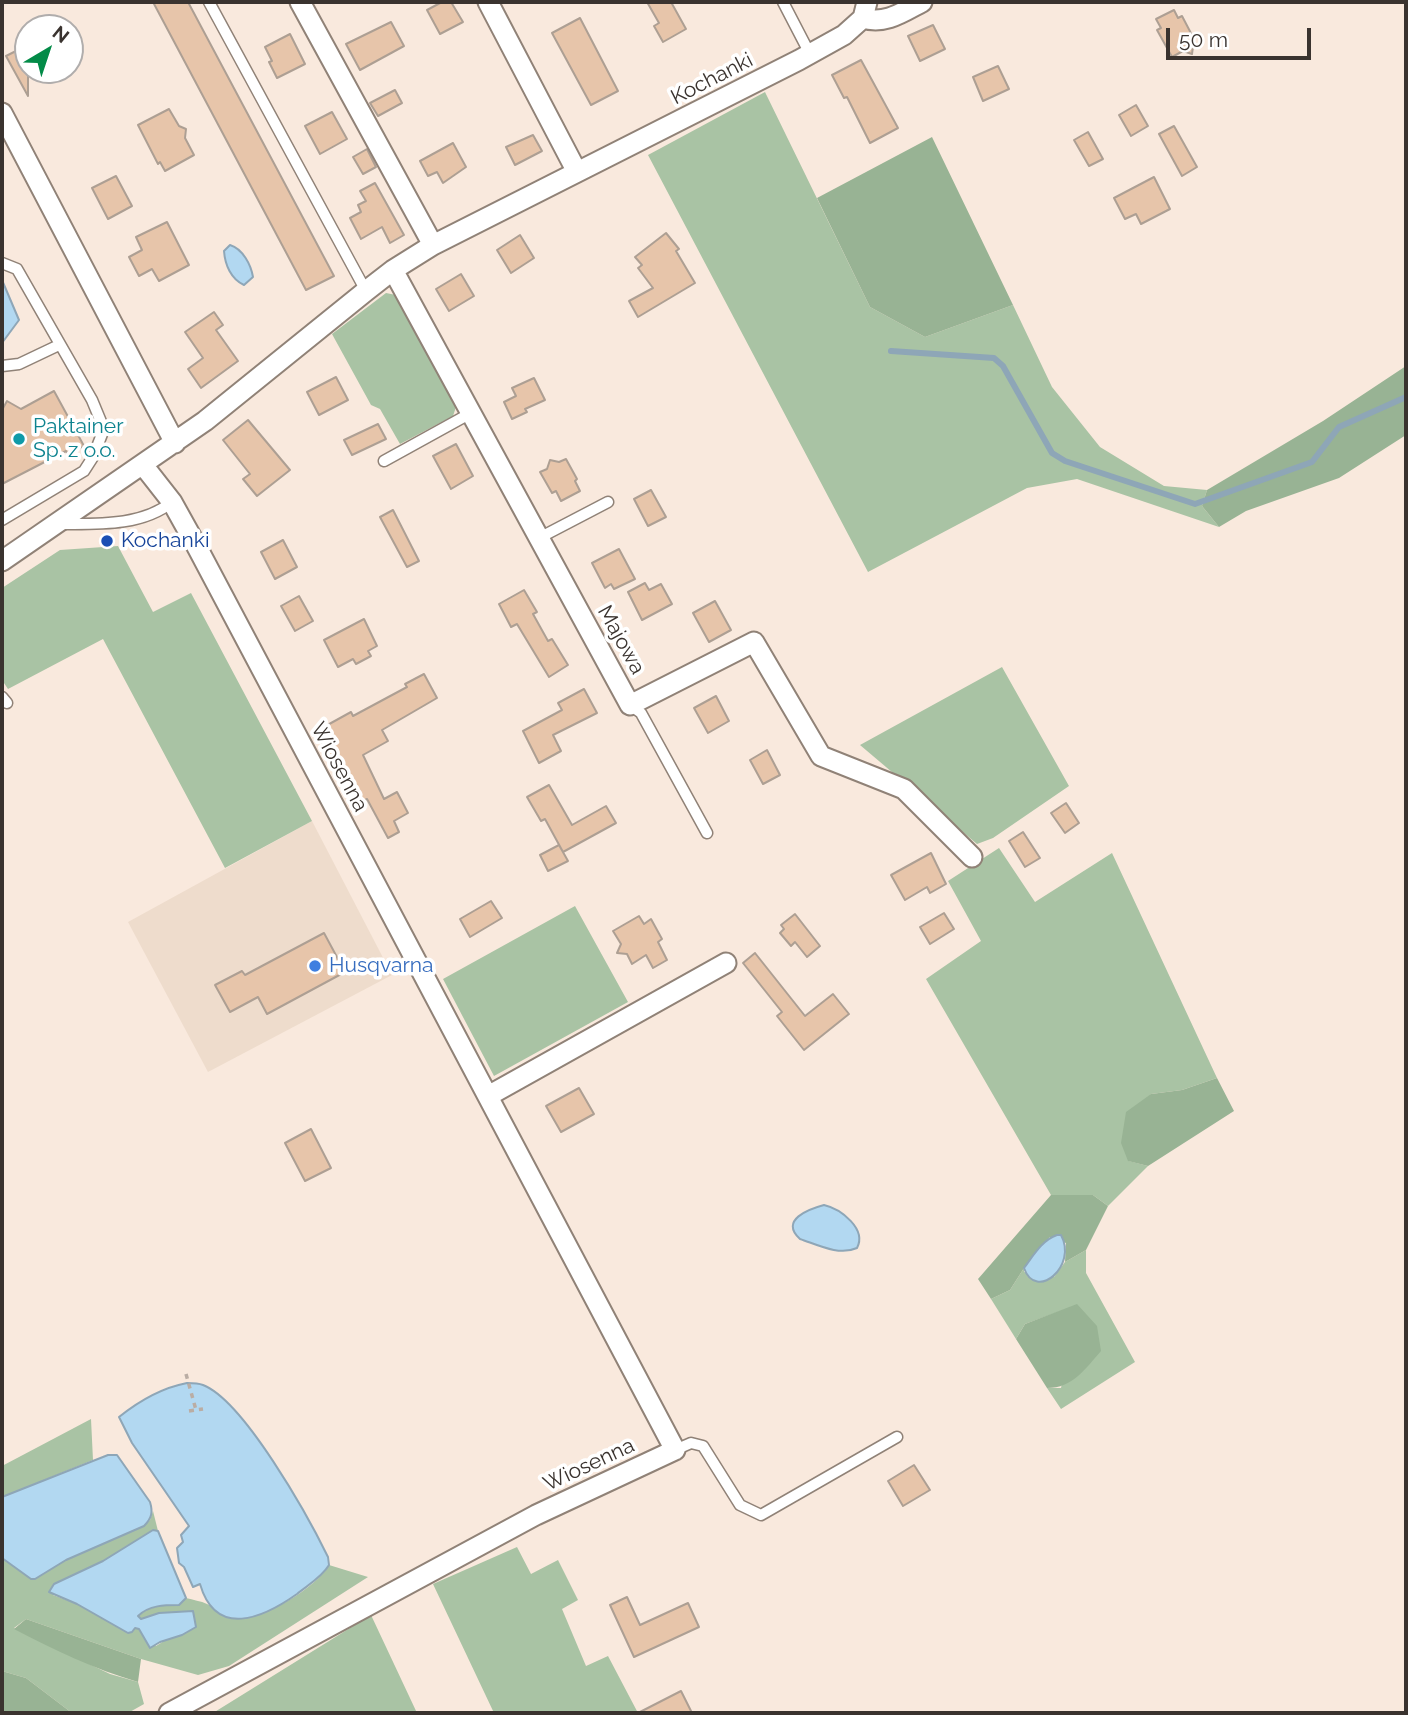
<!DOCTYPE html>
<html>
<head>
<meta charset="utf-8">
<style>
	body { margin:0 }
	#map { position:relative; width:1408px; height:1715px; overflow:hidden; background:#f9e9dd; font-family:Raleway,sans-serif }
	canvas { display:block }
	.frame { position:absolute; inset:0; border:4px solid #3a332f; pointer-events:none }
	.north { position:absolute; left:14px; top:14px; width:70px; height:70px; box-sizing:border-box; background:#fff; border:2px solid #b0adac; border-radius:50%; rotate:39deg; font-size:19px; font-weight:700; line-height:28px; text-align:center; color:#3a332f }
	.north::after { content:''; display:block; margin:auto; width:24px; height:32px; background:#038b48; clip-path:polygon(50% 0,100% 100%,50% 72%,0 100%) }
	.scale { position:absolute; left:1166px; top:28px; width:145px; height:32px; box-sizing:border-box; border:4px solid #3a332f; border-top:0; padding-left:9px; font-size:21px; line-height:24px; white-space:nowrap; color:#3a332f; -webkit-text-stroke:5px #fff; paint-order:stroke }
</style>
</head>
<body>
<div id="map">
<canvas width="1408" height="1715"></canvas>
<div class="frame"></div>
<div class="north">N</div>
<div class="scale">50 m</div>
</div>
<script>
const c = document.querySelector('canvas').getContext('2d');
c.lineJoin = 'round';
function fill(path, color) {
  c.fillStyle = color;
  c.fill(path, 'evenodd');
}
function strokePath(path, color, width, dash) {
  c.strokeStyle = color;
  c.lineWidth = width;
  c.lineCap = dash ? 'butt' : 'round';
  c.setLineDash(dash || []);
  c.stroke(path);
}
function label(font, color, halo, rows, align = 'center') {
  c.font = font + ' Raleway,sans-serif';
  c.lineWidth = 7;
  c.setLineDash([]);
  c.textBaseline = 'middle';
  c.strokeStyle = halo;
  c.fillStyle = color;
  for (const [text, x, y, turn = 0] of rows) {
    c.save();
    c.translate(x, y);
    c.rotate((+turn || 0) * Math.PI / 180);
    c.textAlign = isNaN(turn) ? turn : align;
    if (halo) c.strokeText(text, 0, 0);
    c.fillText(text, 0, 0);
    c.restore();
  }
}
const commercial = new Path2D(`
	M312 821 392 975 208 1072 128 922Z`);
const green = new Path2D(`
	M765 92 870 307 925 337 1013 305 1052 387 1100 447 1164 486 1207 490 1202 506 1219 527 1077 479 1027 488 868 572 648 155Z
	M386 293 396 295 456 407 453 416 400 444 380 409 371 405 332 334Z
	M118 546 153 612 191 593 312 821 225 868 103 639 8 689 2 680V588L60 550Z
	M1002 667 1069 786 993 838 977 844 860 745Z
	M999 848 1035 902 1112 853 1217 1078 1182 1090 1151 1094 1129 1161 1148 1166 1108 1206 1093 1195H1051L926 979 981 941 948 881Z
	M575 906 628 1002 494 1076 443 979Z
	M1086 1250V1273L1135 1362 1061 1409 1047 1388H1061L1077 1305 1025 1324 1016 1339 991 1299 1010 1290 1024 1268V1272L1054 1277 1065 1262Z
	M91 1419 93 1460 2 1497V1466Z
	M153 1511 158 1531H153L103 1561 54 1584 53 1595 77 1604 128 1633 132 1632 135 1628 139 1629 156 1646 172 1636 182 1635 193 1611 159 1613 141 1619 138 1616C149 1606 164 1605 179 1605L186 1598C193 1600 201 1601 207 1604 216 1607 220 1617 230 1618 260 1622 314 1590 329 1565L368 1577 229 1666 198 1675 141 1659 26 1619 14 1628 110 1674 138 1682 144 1704 128 1713H72L26 1678 2 1671V1558L35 1579 66 1560 144 1526 150 1520Z
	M517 1547 531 1574 558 1560 578 1600 562 1609 586 1666 608 1656 638 1713H494L433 1584Z
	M371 1615 417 1713H213Z`);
const forest = new Path2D(`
	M932 137 1013 305 925 337 870 307 817 198Z
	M1406 366V435L1339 478 1246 511 1219 527 1202 506 1207 490 1323 421Z
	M1217 1078 1234 1111 1148 1166 1128 1161 1121 1143 1126 1112 1151 1094 1182 1090Z
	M1051 1195H1093L1108 1206 1086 1250 1065 1262 1066 1243 1050 1237 1024 1268 1010 1290 991 1299 978 1279Z
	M1077 1304 1097 1326 1101 1351C1085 1369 1073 1388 1047 1388L1016 1339 1025 1324Z
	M26 1619 141 1659 138 1682C94 1669 54 1650 14 1629Z
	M2 1671 26 1678 72 1713H2Z`);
const water = new Path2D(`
	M230 245C243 249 251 265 253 277L244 285C231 279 225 265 224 251Z
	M2 280 19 320 2 343Z
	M824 1205C841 1209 867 1229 857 1248 839 1256 818 1245 800 1239 779 1220 809 1209 824 1205Z
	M1057 1235H1061C1078 1266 1036 1302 1024 1268 1033 1256 1042 1240 1057 1235Z
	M187 1383C192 1383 198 1383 203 1385 244 1401 308 1516 328 1557L329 1565C322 1577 308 1585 297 1594 263 1618 216 1639 200 1584L193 1587 184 1567 179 1563 177 1548 183 1542 181 1535 189 1526 132 1443 119 1417C139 1401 161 1388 187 1383Z
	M108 1455H117L150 1502C153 1512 152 1518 144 1526L66 1560 35 1579H31L2 1558V1497Z
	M153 1530 158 1531 186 1598 179 1605C165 1605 149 1605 138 1616L141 1619 159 1613 193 1611 196 1627 182 1635 160 1642 150 1648 139 1629 135 1628 132 1632 128 1633 77 1604 49 1592 54 1584 103 1561Z`);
const stream = new Path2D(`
	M891 351 994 358 1003 366 1052 453 1065 461 1195 504 1312 462 1339 427 1406 397`);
const building = new Path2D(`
	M153 2H188L334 276 306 290Z
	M442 2H451L463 22 440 34 427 10Z
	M647 2H671L686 29 663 42 654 26 659 23Z
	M1174 10 1178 18 1182 16 1194 39 1192 54 1183 51 1172 57 1157 30 1161 28 1156 19Z
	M580 18 618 91 591 105 552 33Z
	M391 22 404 46 360 70 346 44Z
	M933 25 945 49 920 61 908 36Z
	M290 34 305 64 277 78 269 62 272 61 265 47Z
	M28 45V96L6 56Z
	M861 60 898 128 870 143 847 97 844 98 832 75Z
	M998 66 1009 89 983 101 973 77Z
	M395 90 402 103 378 116 370 103Z
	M1136 105 1148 126 1131 136 1119 115Z
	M169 109 179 126 186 129 185 138 194 155 165 171 160 162 158 164 138 125Z
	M332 112 347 139 320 154 305 126Z
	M1174 126 1197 167 1182 176 1159 134Z
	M1088 132 1103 159 1089 166 1074 140Z
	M533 135 542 151 515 165 506 147Z
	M453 143 466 167 443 183 437 172 428 176 420 161Z
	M367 149 376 167 363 174 353 157Z
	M116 176 132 206 108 219 92 188Z
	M1154 177 1170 209 1141 224 1136 214 1125 219 1114 198Z
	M375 183 404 235 390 243 382 227 361 239 350 218 361 212 358 205 366 201 360 191Z
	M167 222 189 265 159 281 152 269 139 276 129 257 142 250 136 237Z
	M666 233 679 249 676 251 695 283 638 317 629 301 653 288 638 268 642 265 635 257Z
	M520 235 534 258 511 273 497 250Z
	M461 274 474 296 449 311 436 289Z
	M214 312 223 325 216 330 238 361 201 388 188 369 203 358 185 332Z
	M336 377 348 400 319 415 307 392Z
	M534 378 545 400 525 409 527 412 512 419 504 402 516 396 512 388Z
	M54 391 84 446 68 455 66 451 2 484V410L7 401 21 409Z
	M248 420 290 470 257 496 243 479 250 474 223 440Z
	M378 424 386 439 352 455 344 440Z
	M456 444 473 476 451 489 433 456Z
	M566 459 577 479 575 481 580 491 561 501 556 491 552 493 540 472 547 469 550 460 559 462Z
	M651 490 666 517 648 526 634 499Z
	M393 510 419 561 407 567 380 517Z
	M283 540 297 567 275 579 261 552Z
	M619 549 635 579 614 589 611 584 605 588 592 563Z
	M645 583 649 590 661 584 672 604 642 620 628 592Z
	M524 590 537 612 533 614 548 641 552 639 568 665 549 677 517 624 511 627 499 604Z
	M299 596 313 621 295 631 281 606Z
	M715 601 731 630 709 642 693 613Z
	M364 619 377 646 368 651 371 656 356 664 353 659 338 667 324 640Z
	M424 674 437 698 382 730 388 741 363 755 384 799 397 792 408 813 394 821 399 832 388 838 367 799 359 803 336 754 330 757 321 741 327 738 322 728 351 712 353 716 407 687 405 684Z
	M584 689 597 713 553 735 561 751 539 763 523 731 562 710 558 703Z
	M716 696 729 721 708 733 694 708Z
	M767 750 780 775 763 784 750 760Z
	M549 785 572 825 606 806 616 823 563 852 545 819 541 821 527 797Z
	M1066 803 1079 823 1065 833 1051 813Z
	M1023 832 1040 858 1025 867 1009 841Z
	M559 845 568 861 548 871 540 855Z
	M931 853 946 884 930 893 927 887 905 900 891 875Z
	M491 901 502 918 470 937 460 919Z
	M944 913 954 929 930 944 920 927Z
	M795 914 820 946 807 957 795 942 791 946 780 933 784 929 781 925Z
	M639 916 644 924 651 919 662 939 658 942 667 960 653 968 646 955 632 964 627 954 617 953 621 944 613 931Z
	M324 933 345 972 267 1014 258 997 230 1012 215 985 242 971 245 975Z
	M755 953 805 1016 833 994 849 1014 804 1050 777 1016 782 1012 743 963Z
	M579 1088 594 1114 561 1132 546 1106Z
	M311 1129 331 1168 305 1181 285 1143Z
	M914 1465 930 1490 903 1506 888 1481Z
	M627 1597 640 1625 688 1603 699 1627 634 1657 610 1605Z
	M681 1691 692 1713H638Z`);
const path = new Path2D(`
	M186 1374 196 1410
	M189 1411 203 1409`);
const service = new Path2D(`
	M209 2 366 291
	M783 2 810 54
	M2 263 17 269 92 400 104 429 93 457 84 471 2 520
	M2 366 19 364 59 345
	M384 461 471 413
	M62 524C99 524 142 526 172 502
	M539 538 608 502
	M2 697 7 703
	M630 705 641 713 707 833
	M675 1450 691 1443 703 1446 740 1505 761 1515 897 1437`);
const minor = new Path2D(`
	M300 2 433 245
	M488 2 577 172
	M863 18C885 25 903 12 922 2
	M2 113 175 443
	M393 270 630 705 754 642 821 756 904 789 972 857
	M143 465 172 502 197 547 675 1450 536 1515 169 1713
	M2 561 205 421 366 291 393 270 433 245 799 60 844 35 863 18 867 2
	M488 1096 726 963`);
const markers = [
	[19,439,7,"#0f9aa8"],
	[107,541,7,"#1a4fb4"],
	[315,966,7,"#3f7fe0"]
];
const streetNames = [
	["Kochanki",712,79,-27],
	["Majowa",621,640,61],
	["Wiosenna",339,767,62],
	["Wiosenna",589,1465,-25]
];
const cultureNames = [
	["Paktainer",33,427],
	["Sp. z o.o.",33,451]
];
const transitNames = [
	["Kochanki",121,541]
];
const shopNames = [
	["Husqvarna",329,966]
];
fill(commercial, '#eedccc');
fill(green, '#a9c3a4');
fill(forest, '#98b394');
fill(water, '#b2d8f1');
strokePath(water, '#8ea6b7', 2);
strokePath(stream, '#8ea6b7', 6);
fill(building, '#e7c5aa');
strokePath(building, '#ad9f93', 2);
strokePath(service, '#908277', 13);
strokePath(minor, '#908277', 23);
strokePath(path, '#baada4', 3.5, [5, 5]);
strokePath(service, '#fff', 10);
strokePath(minor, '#fff', 19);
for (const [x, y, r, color] of markers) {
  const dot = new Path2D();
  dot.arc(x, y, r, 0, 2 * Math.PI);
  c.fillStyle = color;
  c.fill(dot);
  strokePath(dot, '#fff', 2.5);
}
label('21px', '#3a332f', '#fff', streetNames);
label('21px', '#0d838f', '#fff', cultureNames, 'left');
label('21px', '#164399', '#fff', transitNames, 'left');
label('21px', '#366cbe', '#fff', shopNames, 'left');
</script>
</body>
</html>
